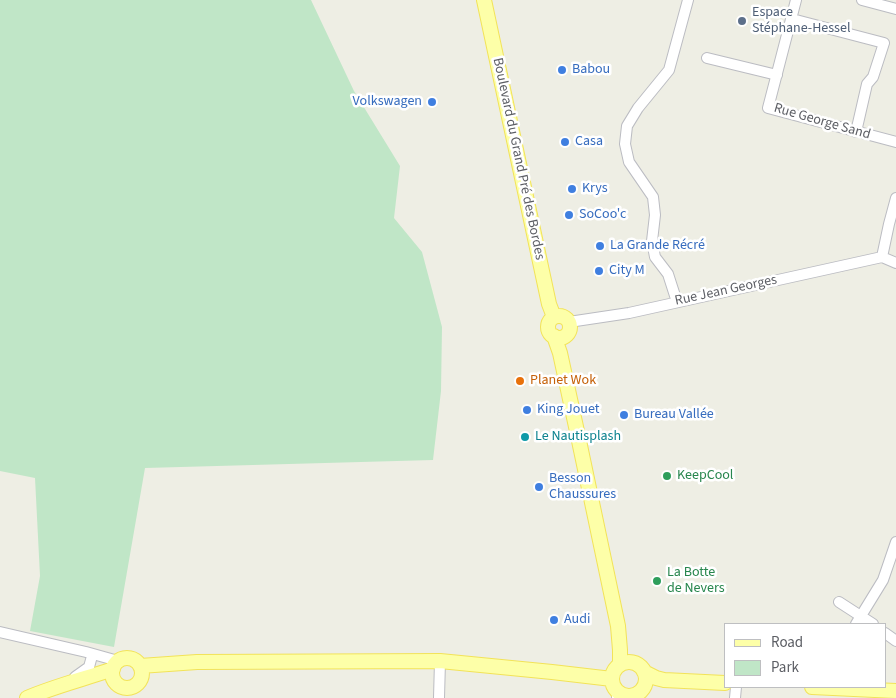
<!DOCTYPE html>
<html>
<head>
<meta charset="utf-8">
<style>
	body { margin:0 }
	#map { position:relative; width:896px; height:698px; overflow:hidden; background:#eeeee4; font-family:"Source Sans 3",sans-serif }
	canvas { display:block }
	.legend { position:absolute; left:724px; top:623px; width:162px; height:65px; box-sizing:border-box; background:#fff; border:1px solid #bebfc1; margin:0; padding:6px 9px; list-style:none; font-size:15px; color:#5c5e64 }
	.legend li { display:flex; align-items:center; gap:10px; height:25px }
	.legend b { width:25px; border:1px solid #bebfc1 }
</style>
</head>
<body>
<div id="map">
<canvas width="896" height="698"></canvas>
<ul class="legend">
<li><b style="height:6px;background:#fdffa8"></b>Road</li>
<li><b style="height:14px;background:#c0e6c7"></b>Park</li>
</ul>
</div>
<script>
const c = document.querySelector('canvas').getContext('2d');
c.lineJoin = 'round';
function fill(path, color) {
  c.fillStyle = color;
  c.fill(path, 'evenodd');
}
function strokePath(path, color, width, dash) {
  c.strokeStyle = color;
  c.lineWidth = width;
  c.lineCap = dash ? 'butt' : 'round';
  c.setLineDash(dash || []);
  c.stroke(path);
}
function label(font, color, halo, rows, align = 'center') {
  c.font = font + ' "Source Sans 3",sans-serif';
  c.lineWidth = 5;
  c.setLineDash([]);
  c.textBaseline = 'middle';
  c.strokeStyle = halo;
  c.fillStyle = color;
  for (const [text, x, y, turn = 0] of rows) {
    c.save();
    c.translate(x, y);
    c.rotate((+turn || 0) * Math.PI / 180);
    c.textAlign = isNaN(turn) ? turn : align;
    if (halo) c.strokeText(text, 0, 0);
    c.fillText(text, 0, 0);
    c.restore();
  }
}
const green = new Path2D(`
	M0 0H311L354 91 400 166 394 218 422 252 442 327 441 391 433 460 145 468 114 647 30 631 40 576 35 478 0 471Z`);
const minor = new Path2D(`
	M796 0 768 108 896 142
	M862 0 896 9
	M792 19 884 43 873 77 867 84 856 132
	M707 58 777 75
	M882 257 889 224 896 198
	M882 257 896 263
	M677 302 668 274 655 257 652 241 655 215 653 197 629 162 625 144 627 126 638 108 669 70 688 0
	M569 322 629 313 882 257
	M839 602 873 624
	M856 624 883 580 896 542
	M0 632 86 652 118 661
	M885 633 896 641
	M75 677 89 667 92 656
	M617 691V698
	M439 698 440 661
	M627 698 631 695
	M735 698 736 687`);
const major = new Path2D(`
	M484 0 549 304 554 317
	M548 327a11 11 0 1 1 22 0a11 11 0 1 1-22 0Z
	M554 336 560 353 578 436 618 626 620 650V664
	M112 673a15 15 0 1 1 30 0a15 15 0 1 1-30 0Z
	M612 679a17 17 0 1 1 34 0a17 17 0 1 1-34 0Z
	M140 666 197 662 440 661 552 672 612 679
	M644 672 656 678 664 680 725 683
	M812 687 896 691
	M27 698C55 686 84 679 113 669`);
const markers = [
	[742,21,5,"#5c6f8a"],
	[562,70,5,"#3f7fe0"],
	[432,102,5,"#3f7fe0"],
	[565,142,5,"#3f7fe0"],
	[572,189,5,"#3f7fe0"],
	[569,215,5,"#3f7fe0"],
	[600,246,5,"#3f7fe0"],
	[599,271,5,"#3f7fe0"],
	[520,381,5,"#e8710a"],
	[527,410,5,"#3f7fe0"],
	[624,415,5,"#3f7fe0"],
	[525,437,5,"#0f9aa8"],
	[667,476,5,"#2e9e5b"],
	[539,487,5,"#3f7fe0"],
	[657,581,5,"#2e9e5b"],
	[554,620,5,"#3f7fe0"]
];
const serviceNames = [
	["Espace",752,13],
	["Stéphane-Hessel",752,29]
];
const shopNames = [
	["Babou",572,70],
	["Volkswagen",422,102,"right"],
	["Casa",575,142],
	["Krys",582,189],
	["SoCoo'c",579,215],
	["La Grande Récré",610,246],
	["City M",609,271],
	["King Jouet",537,410],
	["Bureau Vallée",634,415],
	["Besson",549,479],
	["Chaussures",549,495],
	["Audi",564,620]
];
const streetNames = [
	["Rue George Sand",822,122,16],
	["Boulevard du Grand Pré des Bordes",518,159,78],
	["Rue Jean Georges",726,291,-12]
];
const foodNames = [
	["Planet Wok",530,381]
];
const cultureNames = [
	["Le Nautisplash",535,437]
];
const leisureNames = [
	["KeepCool",677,476],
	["La Botte",667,573],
	["de Nevers",667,589]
];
fill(green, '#c0e6c7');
strokePath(minor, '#bbbcc2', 12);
strokePath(major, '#f2e359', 16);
strokePath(minor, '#fff', 10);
strokePath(major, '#fdffa8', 14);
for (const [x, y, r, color] of markers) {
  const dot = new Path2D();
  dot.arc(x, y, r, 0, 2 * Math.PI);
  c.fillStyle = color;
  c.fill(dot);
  strokePath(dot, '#fff', 2);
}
label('14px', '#4e5e75', '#fff', serviceNames, 'left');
label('14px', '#366cbe', '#fff', shopNames, 'left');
label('14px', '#5c5e64', '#fff', streetNames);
label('14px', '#c56008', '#fff', foodNames, 'left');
label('14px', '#0d838f', '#fff', cultureNames, 'left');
label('14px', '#27864d', '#fff', leisureNames, 'left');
</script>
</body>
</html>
